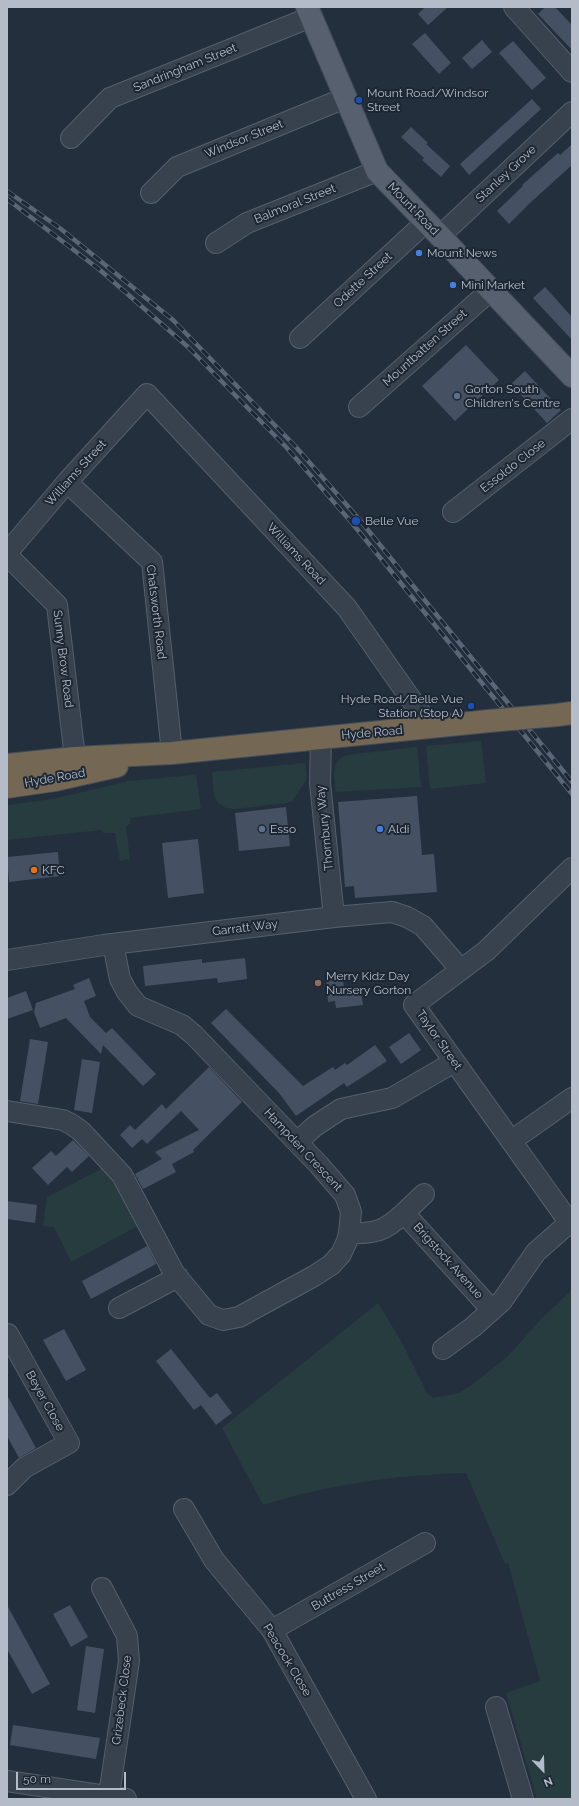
<!DOCTYPE html>
<html>
<head>
<meta charset="utf-8">
<style>
	body { margin:0 }
	#map { position:relative; width:579px; height:1806px; overflow:hidden; background:#242f3e; font-family:Raleway,sans-serif }
	canvas { display:block }
	.frame { position:absolute; inset:0; border:8px solid #b4bcc9; pointer-events:none }
	.north { position:absolute; left:523px; top:1750px; width:40px; height:40px; -webkit-text-stroke:3px #1d2633; paint-order:stroke; rotate:157deg; font-size:11px; font-weight:700; line-height:16px; text-align:center; color:#b4bcc9 }
	.north::after { content:''; display:block; margin:auto; width:14px; height:18px; background:#b4bcc9; clip-path:polygon(50% 0,100% 100%,50% 72%,0 100%) }
	.scale { position:absolute; left:16px; top:1772px; width:110px; height:18px; box-sizing:border-box; border:2px solid #b4bcc9; border-top:0; padding-left:5px; font-size:12px; line-height:14px; white-space:nowrap; color:#b4bcc9; -webkit-text-stroke:3px #1d2633; paint-order:stroke }
</style>
</head>
<body>
<div id="map">
<canvas width="579" height="1806"></canvas>
<div class="frame"></div>
<div class="north">N</div>
<div class="scale">50 m</div>
</div>
<script>
const c = document.querySelector('canvas').getContext('2d');
c.lineJoin = 'round';
function fill(path, color) {
  c.fillStyle = color;
  c.fill(path, 'evenodd');
}
function strokePath(path, color, width, dash) {
  c.strokeStyle = color;
  c.lineWidth = width;
  c.lineCap = dash ? 'butt' : 'round';
  c.setLineDash(dash || []);
  c.stroke(path);
}
function label(font, color, halo, rows, align = 'center') {
  c.font = font + ' Raleway,sans-serif';
  c.lineWidth = 4;
  c.setLineDash([]);
  c.textBaseline = 'middle';
  c.strokeStyle = halo;
  c.fillStyle = color;
  for (const [text, x, y, turn = 0] of rows) {
    c.save();
    c.translate(x, y);
    c.rotate((+turn || 0) * Math.PI / 180);
    c.textAlign = isNaN(turn) ? turn : align;
    if (halo) c.strokeText(text, 0, 0);
    c.fillText(text, 0, 0);
    c.restore();
  }
}
const green = new Path2D(`
	M481 741 486 783 430 789 426 746Z
	M417 747 421 787 336 792C334 778 330 762 346 755Z
	M305 763 307 779 292 801 287 803 235 809 226 808 218 803 214 796 212 772Z
	M194 775 196 776 201 809 130 818V824L126 826 130 859 120 861 115 833H103L102 830 7 840V805L53 799 129 781Z
	M107 1166 138 1226 71 1262 54 1227 43 1226 47 1197Z
	M572 1290V1799H537L506 1693 540 1681 508 1563 505 1564 466 1473C397 1475 328 1484 263 1505L222 1428 378 1303 400 1339 427 1393 433 1398 459 1393 473 1384 508 1356 543 1317Z`);
const building = new Path2D(`
	M425 7H448L428 25 418 14Z
	M545 7H555L572 25V50L538 14Z
	M425 33 451 63 439 74 412 44Z
	M482 40 492 52 472 69 462 58Z
	M513 41 546 78 532 90 499 53Z
	M532 99 541 109 469 175 460 164Z
	M411 127 428 143 426 144 450 166 441 177 422 160 424 158 401 137Z
	M572 144V165L530 203 509 224 497 211 523 186 522 185 558 153 560 155Z
	M545 287 572 317V340L533 298Z
	M466 345 499 380 455 421 422 386Z
	M525 371 561 410 547 423 511 384Z
	M417 796 422 855 434 854 437 892 355 898 354 886 345 887 338 802Z
	M286 807 290 846 239 851 235 813Z
	M198 839 204 893 168 898 162 843Z
	M58 852 60 876 9 882 7 857Z
	M245 958 247 979 218 983 217 978 145 986 143 966 202 959V963Z
	M342 973 344 988 360 986 363 1005 336 1008 335 1001 328 1002 326 975Z
	M89 978 96 996 84 1001 90 1017 106 1033 112 1028 156 1074 143 1086 103 1045 101 1054 66 1018 40 1028 34 1012 36 1003 75 989 73 985Z
	M26 991 33 1010 7 1019V998Z
	M226 1009 303 1086 333 1067 335 1070 345 1063 347 1065 375 1045 387 1061 347 1087 344 1083 296 1116 279 1093 211 1023Z
	M409 1033 421 1050 401 1064 389 1047Z
	M30 1039 48 1042 38 1104 20 1101Z
	M82 1059 100 1062 92 1113 74 1110Z
	M209 1067 242 1102 193 1150 194 1152 172 1164 176 1172 143 1189 135 1174 162 1159 155 1152 199 1130 181 1111 147 1144 142 1139 132 1148 120 1135 130 1125 135 1130 162 1104 166 1109Z
	M73 1140 89 1156 72 1172 67 1167 48 1185 32 1168 51 1151 56 1156Z
	M7 1201 37 1205 35 1223 7 1219Z
	M147 1246 156 1264 91 1299 82 1281Z
	M64 1329 86 1370 66 1381 43 1340Z
	M171 1349 210 1398 217 1393 232 1413 216 1425 201 1405 194 1410 156 1361Z
	M7 1395 36 1448 19 1458 7 1436Z
	M7 1605 50 1684 32 1694 7 1649Z
	M70 1605 88 1637 71 1647 53 1614Z
	M86 1646 104 1649 95 1713 77 1710Z
	M13 1725 100 1738 96 1759 10 1745Z`);
const minor = new Path2D(`
	M514 7 572 72
	M71 138 110 98 311 17
	M151 193 177 167 345 98
	M440 236 572 112
	M216 243 247 223 377 171
	M300 338 426 222
	M359 407 491 290
	M67 482 152 562 172 753
	M453 512 572 419
	M7 553 67 482 147 394 347 608 420 712 422 728
	M7 555 57 605 75 758
	M321 738 320 783 334 917
	M572 868 486 951 414 1005 572 1226
	M7 960 104 945 334 917 392 912 407 917 423 926 461 970
	M7 1111 63 1120 71 1124 81 1131 122 1175 174 1273 203 1308 209 1315 223 1320 239 1317 314 1276 331 1265 341 1254 347 1241 349 1233 351 1212 345 1195 319 1165 194 1035 182 1025 138 1006 127 992 120 979 113 944
	M511 1141 572 1098
	M297 1142 315 1126 341 1109 392 1098 454 1062
	M404 1213 424 1194
	M349 1233C375 1234 385 1231 404 1213L492 1310
	M119 1308 178 1277
	M443 1349 473 1327 502 1301 536 1252 569 1223
	M7 1485 24 1468 69 1443 8 1334
	M184 1509 214 1560 272 1630 366 1799
	M102 1588 127 1636 129 1661 109 1795
	M272 1630 425 1543
	M496 1707 523 1799
	M7 1781 126 1799`);
const major = new Path2D(`
	M307 7 377 171 440 236 572 376`);
const highway = new Path2D(`
	M557 715 572 713
	M7 765 75 758 172 753 489 721
	M7 787 55 780 117 766`);
const rail = new Path2D(`
	M7 191 61 229 173 320 295 446 359 519 572 782
	M7 199 100 270 188 347 286 447 352 523 572 794`);
const highwayBridge = new Path2D(`
	M489 721 557 715`);
const markers = [
	[359,100,4,"#1a4fb4"],
	[419,253,4,"#3f7fe0"],
	[453,285,4,"#3f7fe0"],
	[457,396,4,"#5c6f8a"],
	[356,521,5,"#1a4fb4"],
	[471,706,4,"#1a4fb4"],
	[262,829,4,"#5c6f8a"],
	[380,829,4,"#3f7fe0"],
	[34,870,4,"#e8710a"],
	[318,983,4,"#8d6e63"]
];
const streetNames = [
	["Sandringham Street",185,68,-22],
	["Windsor Street",244,139,-22],
	["Stanley Grove",506,174,-43],
	["Balmoral Street",295,204,-22],
	["Mount Road",413,209,46],
	["Odette Street",363,280,-43],
	["Mountbatten Street",425,348,-42],
	["Essoldo Close",513,466,-38],
	["Williams Street",76,473,-48],
	["Williams Road",296,554,47],
	["Chatsworth Road",156,612,83],
	["Sunny Brow Road",63,659,83],
	["Hyde Road",372,733,-5],
	["Hyde Road",55,778,-10],
	["Thornbury Way",325,828,-96],
	["Garratt Way",245,928,-7],
	["Taylor Street",439,1040,55],
	["Hampden Crescent",303,1150,47],
	["Brigstock Avenue",448,1261,48],
	["Beyer Close",45,1401,61],
	["Buttress Street",348,1587,-30],
	["Peacock Close",287,1660,59],
	["Grizebeck Close",122,1700,-83]
];
const poiNames = [
	["Mount Road/Windsor",367,93],
	["Street",367,107],
	["Mount News",427,253],
	["Mini Market",461,285],
	["Gorton South",465,389],
	["Children's Centre",465,403],
	["Belle Vue",365,521],
	["Hyde Road/Belle Vue",463,699,"right"],
	["Station (Stop A)",463,713,"right"],
	["Esso",270,829],
	["Aldi",388,829],
	["KFC",42,870],
	["Merry Kidz Day",326,976],
	["Nursery Gorton",326,990]
];
fill(green, '#263c3f');
fill(building, '#455162');
strokePath(minor, '#565f6c', 22);
strokePath(major, '#414a57', 24);
strokePath(highway, '#434c59', 24);
strokePath(minor, '#38414e', 20);
strokePath(major, '#56606e', 22);
strokePath(highway, '#746855', 22);
strokePath(rail, '#5a6575', 4.5);
strokePath(rail, '#1d2633', 3, [9]);
strokePath(highwayBridge, '#434c59', 24, []);
strokePath(highwayBridge, '#746855', 22);
for (const [x, y, r, color] of markers) {
  const dot = new Path2D();
  dot.arc(x, y, r, 0, 2 * Math.PI);
  c.fillStyle = color;
  c.fill(dot);
  strokePath(dot, '#1d2633', 1.5);
}
label('12px', '#b4bcc9', '#1d2633', streetNames);
label('12px', '#b4bcc9', '#1d2633', poiNames, 'left');
</script>
</body>
</html>
